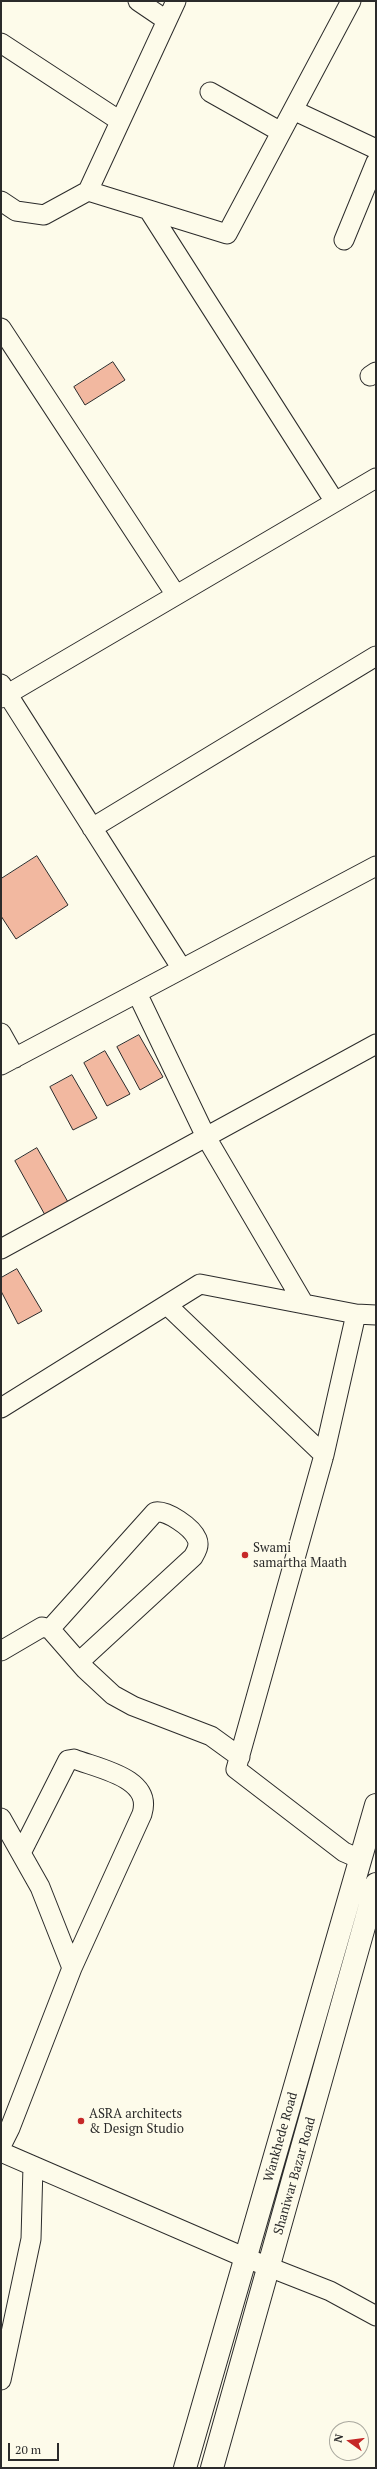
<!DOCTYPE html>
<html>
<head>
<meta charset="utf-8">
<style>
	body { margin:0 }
	#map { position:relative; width:377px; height:2469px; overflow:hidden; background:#fdfbea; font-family:"PT Serif",serif }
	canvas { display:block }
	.frame { position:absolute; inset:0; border:2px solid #2b2b2b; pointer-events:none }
	.north { position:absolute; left:329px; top:2421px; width:40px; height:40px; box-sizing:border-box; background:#fdfbea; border:1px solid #a9a89e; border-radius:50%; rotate:284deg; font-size:11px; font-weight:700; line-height:16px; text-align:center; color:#2b2b2b }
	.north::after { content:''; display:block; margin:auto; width:14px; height:18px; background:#c62828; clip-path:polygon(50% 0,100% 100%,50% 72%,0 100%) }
	.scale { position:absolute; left:8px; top:2443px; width:51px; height:18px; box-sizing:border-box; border:2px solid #2b2b2b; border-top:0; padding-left:5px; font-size:12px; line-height:14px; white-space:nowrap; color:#2b2b2b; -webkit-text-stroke:3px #fdfbea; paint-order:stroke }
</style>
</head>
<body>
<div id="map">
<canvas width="377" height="2469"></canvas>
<div class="frame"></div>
<div class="north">N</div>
<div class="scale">20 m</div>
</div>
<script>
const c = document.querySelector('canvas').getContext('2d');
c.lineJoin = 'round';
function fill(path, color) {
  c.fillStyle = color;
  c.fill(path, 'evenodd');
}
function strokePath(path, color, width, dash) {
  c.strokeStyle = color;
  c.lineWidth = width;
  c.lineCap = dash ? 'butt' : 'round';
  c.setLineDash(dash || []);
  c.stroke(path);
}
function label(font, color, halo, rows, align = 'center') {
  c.font = font + ' "PT Serif",serif';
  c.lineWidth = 3;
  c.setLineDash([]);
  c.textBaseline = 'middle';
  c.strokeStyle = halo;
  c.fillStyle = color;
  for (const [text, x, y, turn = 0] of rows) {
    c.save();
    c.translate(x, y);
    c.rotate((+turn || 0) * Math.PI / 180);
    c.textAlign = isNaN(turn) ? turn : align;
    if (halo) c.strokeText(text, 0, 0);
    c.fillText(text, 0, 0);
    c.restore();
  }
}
const building = new Path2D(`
	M113 362 125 380 85 405 74 387Z
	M37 856 68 905 16 939 1 916V879Z
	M139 1035 163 1077 140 1090 117 1047Z
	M105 1051 130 1094 107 1106 84 1063Z
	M72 1075 97 1118 73 1130 50 1087Z
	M37 1148 68 1202 45 1215 15 1161Z
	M17 1269 42 1311 18 1324 1 1291V1278Z`);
const minor = new Path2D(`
	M138 1 166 20
	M1 43 120 121
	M210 92 281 132
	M293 110 376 149
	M88 191 227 234 351 1
	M1 201 16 211 44 215 88 191 176 1
	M150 212 335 502
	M344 240 376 162
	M1 328 176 595
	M370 376 376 372
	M1 684 182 969
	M1 698 376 478
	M92 828 376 656
	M137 993 206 1137 304 1304
	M1 1033 15 1058
	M1 1065 376 866
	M1 1249 376 1044
	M167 1305 324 1455
	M356 1314 324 1455 236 1769 344 1852 360 1859
	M1 1408 200 1284 356 1314 376 1315
	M50 1629 155 1512C167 1510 192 1527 197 1539 200 1546 196 1552 193 1557L79 1662
	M1 1651 42 1627 50 1629 85 1669 113 1695 133 1706 211 1736 240 1757
	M1 1818 40 1887 72 1968 10 2128 1 2146
	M21 1853 68 1760 74 1759C100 1769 153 1778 142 1814L72 1968
	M1 2152 246 2258 330 2291 376 2316
	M1 2380 31 2239 33 2166`);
const major = new Path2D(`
	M185 2468 376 1805
	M212 2468 376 1884`);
const markers = [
	[245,1555,4,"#c62828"],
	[81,2121,4,"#c62828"]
];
const poiNames = [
	["Swami",253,1548],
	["samartha Maath",253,1563],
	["ASRA architects",89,2114],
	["& Design Studio",89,2129]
];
const streetNames = [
	["Wankhede Road",281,2137,-74],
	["Shaniwar Bazar Road",295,2176,-74]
];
fill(building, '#f2b8a0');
strokePath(building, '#2b2b2b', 1);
strokePath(minor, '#2b2b2b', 21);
strokePath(major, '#2b2b2b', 24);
strokePath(minor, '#fdfbea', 19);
strokePath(major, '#fdfbea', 22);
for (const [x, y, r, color] of markers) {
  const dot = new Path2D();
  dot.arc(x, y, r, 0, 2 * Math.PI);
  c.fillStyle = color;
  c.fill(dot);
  strokePath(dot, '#fdfbea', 1.5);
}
label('13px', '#2b2b2b', '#fdfbea', poiNames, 'left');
label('13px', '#2b2b2b', '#fdfbea', streetNames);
</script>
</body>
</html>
